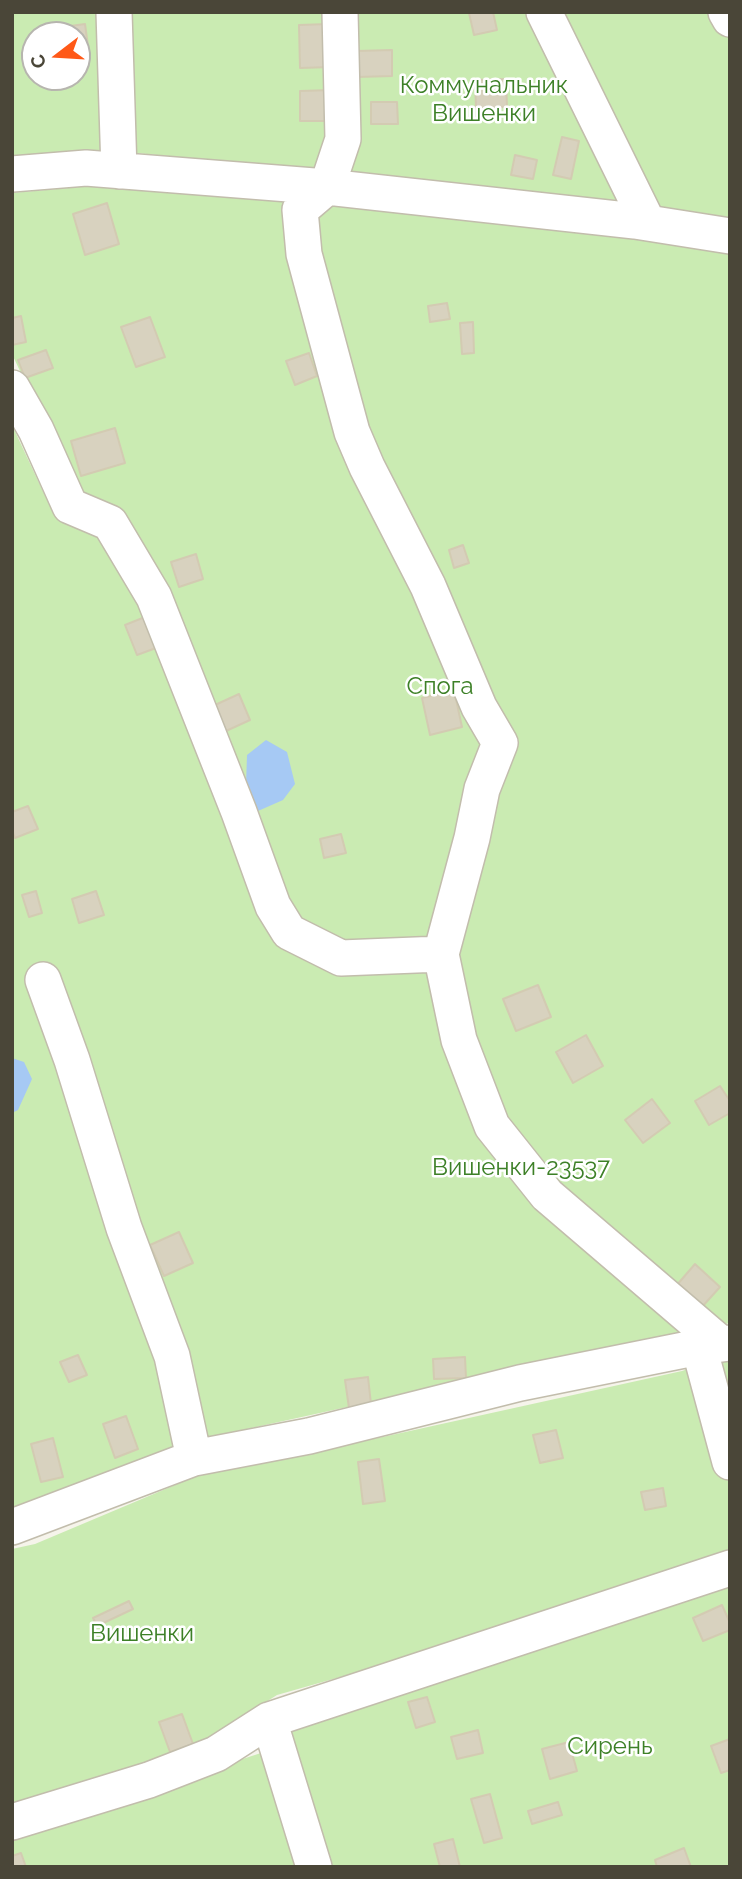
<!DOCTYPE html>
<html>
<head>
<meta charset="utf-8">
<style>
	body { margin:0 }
	#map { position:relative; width:742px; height:1879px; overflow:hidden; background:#f6f4eb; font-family:Raleway,sans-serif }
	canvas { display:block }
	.frame { position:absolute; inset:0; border:14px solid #4a4638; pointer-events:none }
	.north { position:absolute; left:21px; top:21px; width:70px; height:70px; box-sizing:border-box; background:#fff; border:2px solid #b7b5af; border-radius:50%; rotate:253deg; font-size:19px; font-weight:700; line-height:28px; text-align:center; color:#4a4638 }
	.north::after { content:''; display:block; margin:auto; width:24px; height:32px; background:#ff5918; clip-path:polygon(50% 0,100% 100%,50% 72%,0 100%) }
</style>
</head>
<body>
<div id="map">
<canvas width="742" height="1879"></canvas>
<div class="frame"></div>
<div class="north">С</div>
</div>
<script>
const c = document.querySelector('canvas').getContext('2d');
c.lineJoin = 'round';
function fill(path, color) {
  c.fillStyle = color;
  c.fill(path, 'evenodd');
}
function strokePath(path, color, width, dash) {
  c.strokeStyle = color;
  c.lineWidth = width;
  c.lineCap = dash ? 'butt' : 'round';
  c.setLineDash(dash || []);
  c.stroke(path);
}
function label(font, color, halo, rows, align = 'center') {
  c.font = font + ' Raleway,sans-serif';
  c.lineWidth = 5;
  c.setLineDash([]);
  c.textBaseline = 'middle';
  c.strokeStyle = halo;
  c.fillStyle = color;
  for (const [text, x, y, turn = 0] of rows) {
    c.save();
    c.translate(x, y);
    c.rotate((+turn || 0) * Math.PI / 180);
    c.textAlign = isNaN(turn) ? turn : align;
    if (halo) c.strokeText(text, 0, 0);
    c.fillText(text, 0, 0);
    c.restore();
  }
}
const green = new Path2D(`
	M12 12H730V1323L206 1438 12 1513V425L55 517 109 542 133 595 167 583 122 518 83 506 12 354V193L124 183 286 199 624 202 117 151 12 157ZM35 35H77V77H35Z
	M730 1354V1553L463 1642 277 1695 195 1747 12 1803V1549L35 1544 213 1469 378 1438 682 1371Z
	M730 1584V1867H329L282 1728Z
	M261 1753 299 1867H12V1834Z`);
const water = new Path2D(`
	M266 740 287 752 295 784 283 800 258 811 246 785 247 755Z
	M12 1058 24 1062 32 1079 18 1110 12 1113Z`);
const building = new Path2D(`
	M493 12 497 30 474 35 469 13Z
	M85 24 88 46 77 47V35H57L56 28Z
	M329 24 331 67 300 68 299 25Z
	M392 50V76L357 77 356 51Z
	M506 79 507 107 476 108 475 80Z
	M332 90V121H300V91Z
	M371 102H397L398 124H371Z
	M562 137 579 141 571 179 553 175Z
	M515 155 537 160 533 179 511 175Z
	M107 203 119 244 85 255 73 214Z
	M447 303 450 319 430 322 428 306Z
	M21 316 26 342 12 345V318Z
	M150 317 165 357 136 367 121 327Z
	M473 322 474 353 462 354 460 323Z
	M46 350 53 368 25 378 18 360Z
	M309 353 317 376 295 385 286 361Z
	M115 428 125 463 81 476 71 441Z
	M463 545 469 563 454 568 449 550Z
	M196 554 203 579 179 587 171 562Z
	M145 617 156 648 137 655 125 625Z
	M454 690 462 727 430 735 422 698Z
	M239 694 250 720 226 731 215 705Z
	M28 806 38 829 15 838 12 830V812Z
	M341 834 346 853 324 858 320 839Z
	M36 891 42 913 29 917 22 895Z
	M96 891 104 915 79 923 72 899Z
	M538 985 551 1017 516 1031 503 999Z
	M586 1035 603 1066 573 1083 556 1052Z
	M720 1086 730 1101V1113L709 1125 695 1101Z
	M652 1099 670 1123 643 1143 625 1120Z
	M179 1232 193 1263 164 1276 150 1245Z
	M695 1264 720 1287 701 1308 676 1286Z
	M78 1355 87 1375 69 1382 60 1362Z
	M465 1357 466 1378 434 1379 433 1359Z
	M368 1377 371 1404 349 1408 345 1380Z
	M126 1416 138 1449 115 1458 103 1424Z
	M556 1430 563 1458 540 1463 533 1435Z
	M53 1438 63 1477 41 1482 31 1444Z
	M379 1459 385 1501 363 1504 358 1462Z
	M663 1488 666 1506 645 1510 641 1492Z
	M129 1601 133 1609 97 1626 93 1618Z
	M722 1605 730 1623V1630L703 1641 693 1618Z
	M427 1697 435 1722 416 1728 408 1702Z
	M182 1714 193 1744 170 1752 159 1722Z
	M478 1730 483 1753 457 1759 451 1737Z
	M730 1739V1770L721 1773 711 1746Z
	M569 1742 577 1771 550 1779 542 1749Z
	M490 1794 502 1838 484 1843 471 1799Z
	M558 1802 562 1815 532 1824 528 1811Z
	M453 1839 460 1867H440L434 1844Z
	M684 1848 691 1867H657L655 1860Z
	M21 1853 26 1867H12V1856Z`);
const minor = new Path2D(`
	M114 12 119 171
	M544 12 648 223
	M726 12 730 19
	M12 174 86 168 327 187 635 221 730 236
	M12 388 36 430 70 506 110 523 154 597 239 812 273 906 289 932 341 958 441 954 472 838 482 789 500 743 479 707 428 586 367 467 352 432 304 254 300 210 327 187 343 139 340 12
	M441 954 459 1040 492 1126 547 1195 721 1344
	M43 980 72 1060 124 1228 172 1356 194 1458
	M699 1347 730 1462
	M12 1527 194 1458 309 1436 520 1383 699 1347 730 1343
	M269 1720 314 1867
	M12 1822 149 1780 216 1754 269 1720 730 1568`);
const parkNames = [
	["Коммунальник",484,86],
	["Вишенки",484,114],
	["Спога",440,687],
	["Вишенки-23537",521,1168],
	["Вишенки",142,1634],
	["Сирень",610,1747]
];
fill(green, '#caebb2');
fill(water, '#a6c9f4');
fill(building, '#d8d2bf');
strokePath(building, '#d3cbb2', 2);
strokePath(minor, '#c2bdac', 38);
strokePath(minor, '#fff', 35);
label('24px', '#3d8027', '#fff', parkNames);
</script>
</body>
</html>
